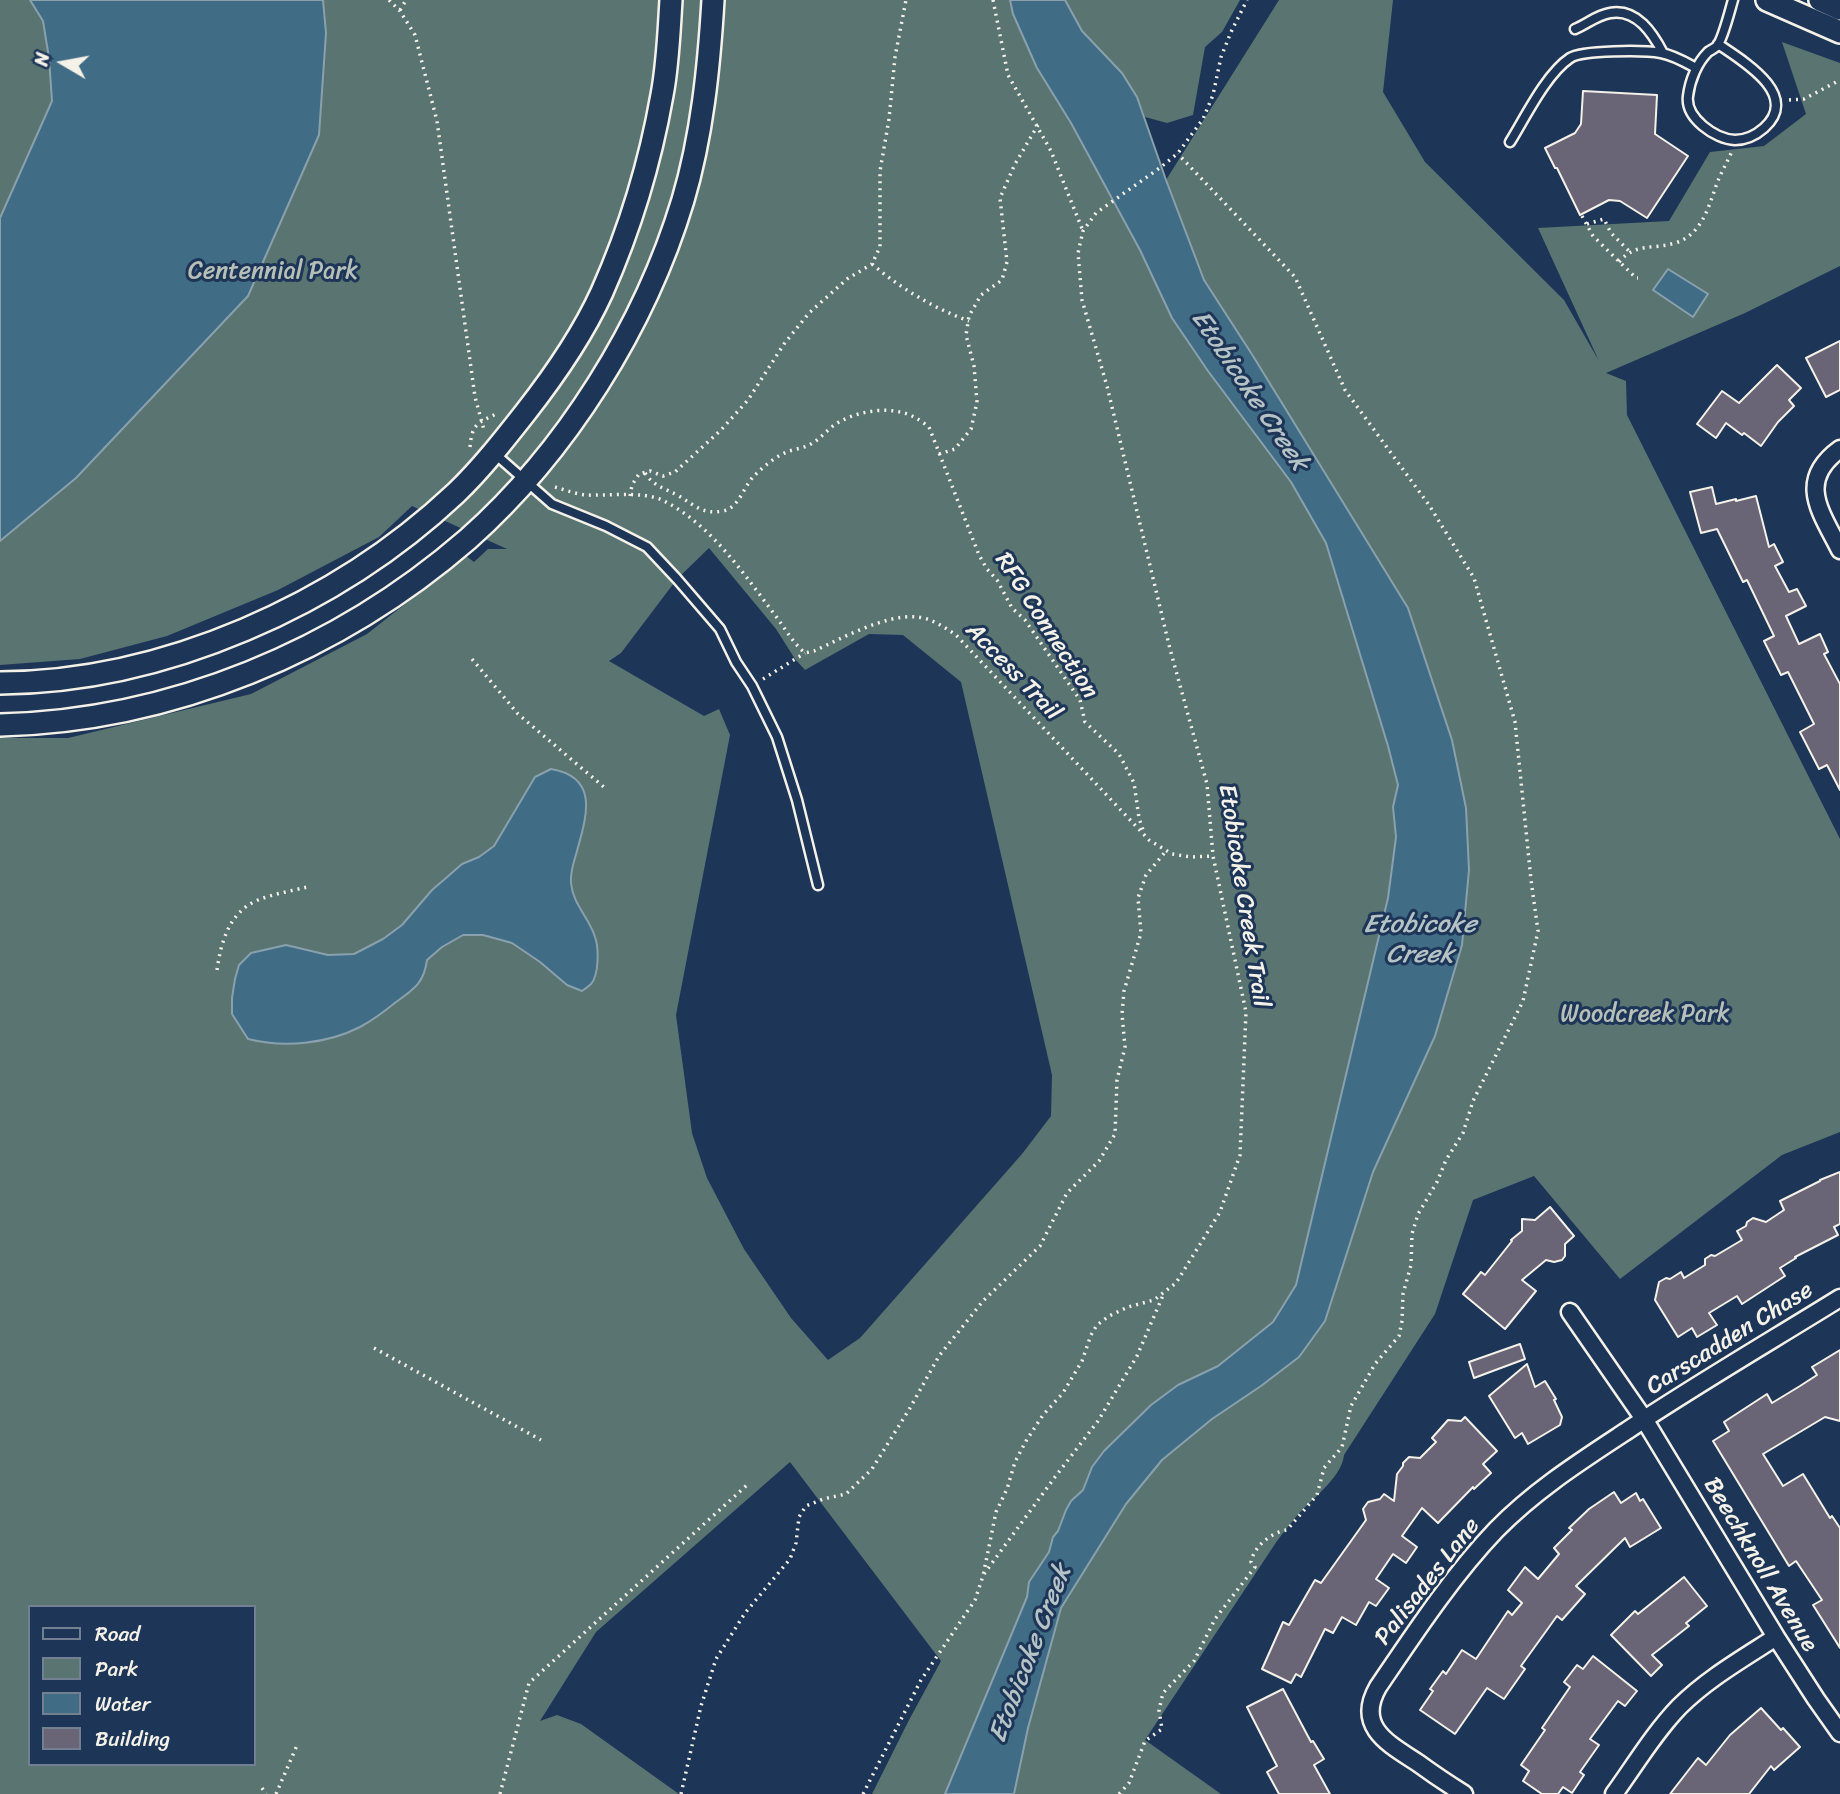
<!DOCTYPE html>
<html>
<head>
<meta charset="utf-8">
<style>
	body { margin:0 }
	#map { position:relative; width:1840px; height:1794px; overflow:hidden; background:#1d3557; font-family:Sriracha,sans-serif }
	canvas { display:block }
	.legend { position:absolute; left:28px; top:1605px; width:228px; height:161px; box-sizing:border-box; background:#1d3557; border:2px solid #738091; margin:0; padding:9px 12px; list-style:none; font-size:21px; color:#f4f1e8 }
	.legend li { display:flex; align-items:center; gap:14px; height:35px }
	.legend b { width:35px; border:2px solid #738091 }
	.north { position:absolute; left:28px; top:28px; width:70px; height:70px; -webkit-text-stroke:5px #1d3557; paint-order:stroke; rotate:280deg; font-size:19px; font-weight:700; line-height:28px; text-align:center; color:#f4f1e8 }
	.north::after { content:''; display:block; margin:auto; width:24px; height:32px; background:#f4f1e8; clip-path:polygon(50% 0,100% 100%,50% 72%,0 100%) }
</style>
</head>
<body>
<div id="map">
<canvas width="1840" height="1794"></canvas>
<ul class="legend">
<li><b style="height:9px;background:#1d3557"></b>Road</li>
<li><b style="height:19px;background:#5a7471"></b>Park</li>
<li><b style="height:19px;background:#416c86"></b>Water</li>
<li><b style="height:19px;background:#696476"></b>Building</li>
</ul>
<div class="north">N</div>
</div>
<script>
const c = document.querySelector('canvas').getContext('2d');
c.lineJoin = 'round';
function fill(path, color) {
  c.fillStyle = color;
  c.fill(path, 'evenodd');
}
function strokePath(path, color, width, dash) {
  c.strokeStyle = color;
  c.lineWidth = width;
  c.lineCap = dash ? 'butt' : 'round';
  c.setLineDash(dash || []);
  c.stroke(path);
}
function label(font, color, halo, rows, align = 'center') {
  c.font = font + ' Sriracha,sans-serif';
  c.lineWidth = 6;
  c.setLineDash([]);
  c.textBaseline = 'middle';
  c.strokeStyle = halo;
  c.fillStyle = color;
  for (const [text, x, y, turn = 0] of rows) {
    c.save();
    c.translate(x, y);
    c.rotate((+turn || 0) * Math.PI / 180);
    c.textAlign = isNaN(turn) ? turn : align;
    if (halo) c.strokeText(text, 0, 0);
    c.fillText(text, 0, 0);
    c.restore();
  }
}
const green = new Path2D(`
	M0 0H1010L1013 14 1037 68 1071 123 1140 250 1172 318 1291 482 1326 543 1388 746 1398 785 1393 807 1396 837 1388 898 1296 1285 1273 1322 1218 1366 1178 1385 1151 1405 1104 1451 1092 1467 1083 1490 1071 1501 1066 1510 1058 1531 1053 1537 1049 1552 1029 1582 1027 1597 945 1794H872L909 1720 941 1661 790 1462 596 1632 540 1721 557 1715 581 1724 679 1794H0V738H68L251 694 367 634 466 556 474 562 488 549H507L412 506 379 537 278 590 167 636 80 659 0 665ZM709 548 776 629 795 659 805 670 869 634 903 635 961 682 1052 1075 1051 1116 1022 1154 860 1338 828 1360 791 1318 744 1249 707 1178 692 1133 676 1015 730 735 719 709 704 716 609 661 621 653 677 579ZM30 1607H254V1764H30Z
	M1065 0H1240L1222 32 1205 47 1193 115 1167 123 1145 117 1137 97 1122 73 1082 31Z
	M1279 0H1393L1383 92 1425 162 1564 300 1599 361 1538 228 1669 221 1710 152 1764 146 1806 114 1782 42 1840 63V266L1745 313 1606 373 1626 381 1627 415 1840 839V1132L1782 1155 1620 1279 1534 1176 1473 1200 1435 1314 1344 1455C1342 1478 1309 1501 1295 1518 1289 1525 1283 1533 1277 1541L1145 1740 1221 1794H1014L1028 1728 1061 1608 1126 1504 1162 1460 1212 1419 1261 1386 1299 1357 1325 1321 1373 1172 1435 1036 1462 945 1469 870 1466 808 1452 741 1408 608 1253 356 1204 280 1166 180Z`);
const water = new Path2D(`
	M30 0H323L326 33 319 135 248 296 76 478 0 541V218L52 101 49 58 43 21Z
	M1010 0H1065L1082 31 1122 73 1137 97 1166 180 1204 280 1253 356 1408 608 1452 740 1466 808 1469 870 1462 945 1435 1036 1373 1172 1325 1321 1299 1357 1261 1386 1212 1419 1162 1460 1126 1504 1061 1608 1028 1728 1014 1794H945L1027 1597 1029 1582 1049 1552 1053 1537 1058 1531 1066 1510 1071 1501 1083 1490 1092 1467 1104 1451 1151 1405 1178 1385 1218 1366 1273 1322 1296 1285 1388 898 1396 837 1393 807 1398 785 1388 746 1326 543 1291 482 1208 371 1172 318 1140 250 1071 123 1037 68 1013 14Z
	M1668 269 1708 294 1693 317 1653 290Z
	M551 769C599 777 587 815 577 851 574 862 570 871 571 883 573 905 589 917 595 937 599 948 599 975 591 984 588 987 585 989 582 991L567 985 540 962 512 943 483 935H463L442 947 427 960C424 983 414 989 396 1002 385 1011 373 1020 360 1027 327 1044 284 1048 248 1039L232 1014V998L235 979 239 965 251 953 286 945 328 955 354 954 383 939 402 925 432 890 446 878 462 864 479 857 494 846 535 777Z`);
const building = new Path2D(`
	M1583 91 1657 95 1655 134 1688 156 1647 218 1620 201 1609 200 1580 215 1557 168H1555L1545 148 1575 133 1581 124Z
	M1840 341V390L1826 397 1806 358Z
	M1777 365 1801 388 1789 400 1794 406 1778 422 1761 446 1744 433 1742 435 1726 423 1716 438 1697 424 1722 391 1739 403Z
	M1712 487 1716 504 1736 499V501L1756 496 1769 547 1774 544 1783 562 1775 566 1789 592 1797 589 1806 606 1786 616 1799 644 1820 634 1828 652 1824 654 1840 684V790L1827 765 1819 769 1800 732 1814 724 1788 672 1781 675 1764 641 1774 636 1747 580 1743 582 1717 529 1701 533 1690 492Z
	M1840 1172V1224L1834 1227 1838 1235 1795 1257 1796 1258 1780 1268 1785 1276 1742 1304 1737 1296 1709 1313 1717 1325 1697 1337 1692 1328 1678 1337 1655 1300 1659 1282 1666 1278 1670 1279 1681 1272 1684 1278 1705 1265V1259L1711 1255 1715 1256 1742 1240 1737 1231 1746 1226 1747 1222 1753 1218 1766 1222 1784 1210 1780 1201 1820 1181V1180Z
	M1550 1207 1574 1236 1565 1244V1256L1562 1260 1554 1262 1546 1260 1522 1280 1536 1291 1505 1329 1463 1294 1481 1272 1485 1275 1512 1241 1511 1240 1522 1231V1219L1535 1220Z
	M1520 1344 1525 1359 1474 1378 1469 1362Z
	M1840 1350V1421L1825 1417 1763 1454 1783 1486 1803 1474 1830 1518 1832 1516 1840 1528V1648L1813 1605 1822 1600 1796 1561 1789 1566 1713 1441 1729 1431 1724 1422 1767 1394 1772 1403 1800 1386 1817 1375 1812 1367Z
	M1527 1364 1535 1387 1545 1381 1556 1399 1554 1400 1562 1417 1560 1425 1528 1444 1522 1433 1515 1438 1489 1396Z
	M1465 1417 1497 1451 1483 1464 1491 1473 1474 1489 1473 1487 1438 1523 1422 1508 1402 1536 1417 1547 1406 1563 1393 1554 1376 1579 1389 1588 1376 1606 1369 1602 1356 1625 1342 1617 1333 1633 1325 1629 1301 1677 1296 1674 1291 1683 1262 1669 1283 1622 1289 1625 1315 1580 1321 1583 1366 1520 1363 1509 1368 1502 1380 1499 1384 1494 1394 1501 1397 1474 1403 1466V1463L1409 1457 1420 1458 1436 1442 1432 1438 1448 1420 1461 1421Z
	M1614 1492 1621 1503 1636 1493 1640 1501 1643 1499 1661 1528 1630 1547 1625 1538 1576 1586 1585 1594 1562 1620 1557 1616 1521 1666 1525 1669 1504 1699 1487 1688 1455 1734 1420 1710 1433 1691 1430 1689 1443 1671 1446 1674 1462 1650 1476 1659 1508 1611 1512 1615 1522 1603 1508 1590 1525 1567 1538 1579 1559 1554 1554 1548 1572 1530 1569 1528 1589 1509Z
	M1684 1577 1707 1606 1686 1623 1689 1626 1652 1655 1662 1665 1651 1676 1611 1635 1635 1611 1638 1614Z
	M1593 1656 1637 1691 1625 1706 1618 1701 1590 1739 1599 1745 1580 1772 1584 1775 1572 1793 1563 1787 1558 1794H1542L1523 1781 1529 1771 1521 1765 1545 1730 1542 1728 1570 1687 1564 1682 1577 1665 1583 1669Z
	M1283 1689 1311 1742 1313 1741 1324 1759 1314 1765 1330 1794H1279L1267 1772 1277 1766 1247 1707Z
	M1761 1708 1781 1730 1783 1728 1800 1747 1774 1770 1771 1766 1749 1794H1670L1698 1758 1706 1765 1730 1735Z`);
const path = new Path2D(`
	M389 0 400 11 415 35 437 121 475 397 484 430
	M993 0 1008 75 1051 151 1083 231
	M400 10 406 0
	M1789 100 1804 99 1840 80
	M1582 216 1593 236 1636 278H1638
	M1587 224 1604 219 1611 233 1629 251
	M1619 262C1636 242 1653 250 1675 243 1701 235 1708 209 1716 186 1720 174 1727 163 1732 151
	M872 264C900 288 933 308 969 321
	M470 447C472 423 478 423 498 413
	M939 454 955 449 971 429 977 402 974 366 966 335 969 316 981 295 1002 280 1007 262 1000 198 1015 164 1038 125
	M645 473C654 487 665 488 679 496 694 505 703 515 723 511 739 508 744 486 754 476 764 466 776 456 789 451 796 449 803 448 809 445 820 440 828 428 839 422 861 410 893 405 916 418 920 420 925 424 929 427L979 555 987 569 997 580 1012 608 1025 620 1080 700 1085 722 1119 754 1134 783 1139 818 1144 833
	M555 487C565 490 576 494 586 495 608 496 642 491 662 500 711 524 743 573 775 615 785 628 792 642 805 653L814 651C843 638 885 614 917 617 931 618 944 627 956 635L1149 840 1172 854 1191 857 1213 856
	M630 496 632 485 639 474 650 471 663 476 675 472 721 430 748 400 784 344 809 313 847 279 872 264 880 247V171L889 119 895 57 906 0
	M472 659 518 714 605 788
	M763 679 805 653
	M217 970C221 942 229 912 258 900 273 894 291 891 307 887
	M374 1348 541 1440
	M984 1574 1055 1477 1098 1421 1137 1356 1164 1293
	M262 1788 266 1794
	M276 1794 298 1743
	M500 1794 529 1683 747 1485
	M681 1794 701 1706 716 1659 745 1613 790 1559 796 1543 799 1517 806 1506 823 1499 846 1494 872 1469 910 1408 939 1356 983 1301 1040 1246 1067 1193 1099 1161 1115 1134 1117 1080 1125 1047 1122 1014 1124 991 1141 933 1138 898 1146 875 1166 851
	M863 1794 921 1680 975 1600 983 1576 996 1512 1007 1489 1015 1462 1026 1441 1043 1415 1063 1393 1082 1361 1091 1335 1097 1325 1109 1316 1128 1307 1154 1300 1176 1283 1220 1212 1240 1155 1246 1012 1213 856 1207 784 1170 649 1107 386 1082 300 1078 253 1083 231 1096 213 1161 167 1178 153 1203 119 1213 95 1221 57 1231 32 1247 0
	M1119 1794 1129 1783 1145 1741 1162 1729 1159 1710 1163 1693 1194 1661 1215 1619 1255 1567 1251 1562C1254 1546 1272 1532 1287 1530L1317 1495 1324 1468 1342 1447 1351 1406 1375 1364 1399 1336 1402 1321 1403 1294 1411 1265 1412 1234 1418 1214 1437 1182 1446 1160 1463 1133 1473 1101 1523 1001 1538 931 1531 880 1515 722 1474 578 1429 505 1345 390 1295 277 1178 154`);
const service = new Path2D(`
	M1575 29C1587 24 1597 15 1610 13 1637 8 1653 34 1663 53
	M1718 44C1743 61 1801 95 1764 128 1756 135 1746 140 1735 140 1715 139 1685 118 1688 96 1690 80 1697 63 1708 52 1711 50 1715 48 1717 46 1723 39 1730 10 1733 0
	M1510 142C1525 118 1546 74 1570 58 1582 50 1644 50 1661 53 1673 55 1685 62 1696 68
	M494 453 552 504 606 526 647 547 677 579 720 629 736 662 752 686 777 737 797 800 818 885`);
const minor = new Path2D(`
	M1840 449C1796 481 1821 512 1840 550
	M1570 1312 1644 1419 1776 1637 1816 1699 1840 1733
	M1464 1794C1448 1784 1433 1774 1418 1763 1389 1744 1355 1727 1378 1687 1414 1634 1452 1576 1496 1530 1535 1490 1581 1461 1628 1430 1697 1384 1769 1342 1840 1298
	M1614 1794C1635 1765 1654 1733 1679 1707 1707 1679 1742 1659 1776 1637`);
const tertiary = new Path2D(`
	M1767 0 1840 32
	M1820 0 1840 9
	M0 683C164 682 337 605 456 493 481 469 503 441 525 413 554 376 582 336 602 292 630 229 650 163 662 95 668 64 669 31 671 0
	M0 725C171 721 339 651 468 539 566 452 645 326 683 200 702 136 709 67 713 0`);
const parkNames = [
	["Centennial Park",273,272],
	["Woodcreek Park",1645,1015]
];
const streetNames = [
	["RFG Connection",1046,626,57],
	["Access Trail",1013,672,46],
	["Etobicoke Creek Trail",1243,896,81],
	["Carscadden Chase",1730,1339,-32],
	["Beechknoll Avenue",1760,1565,59],
	["Palisades Lane",1428,1582,-52]
];
const waterNames = [
	["Etobicoke Creek",1249,391,56],
	["Etobicoke",1420,925],
	["Creek",1420,955],
	["Etobicoke Creek",1031,1654,-69]
];
fill(green, '#5a7471');
fill(water, '#416c86');
strokePath(water, '#89a1ad', 2);
fill(building, '#696476');
strokePath(building, '#f4f1e8', 2);
strokePath(service, '#f4f1e8', 13);
strokePath(minor, '#f4f1e8', 21);
strokePath(tertiary, '#f4f1e8', 26);
strokePath(path, '#f4f1e8', 3.5, [2, 5]);
strokePath(service, '#1d3557', 8);
strokePath(minor, '#1d3557', 16);
strokePath(tertiary, '#1d3557', 21);
label('24px', '#b6bfb8', '#1d3557', parkNames);
label('24px', '#f4f1e8', '#1d3557', streetNames);
label('italic 26px', '#b5c2c6', '#1d3557', waterNames);
</script>
</body>
</html>
